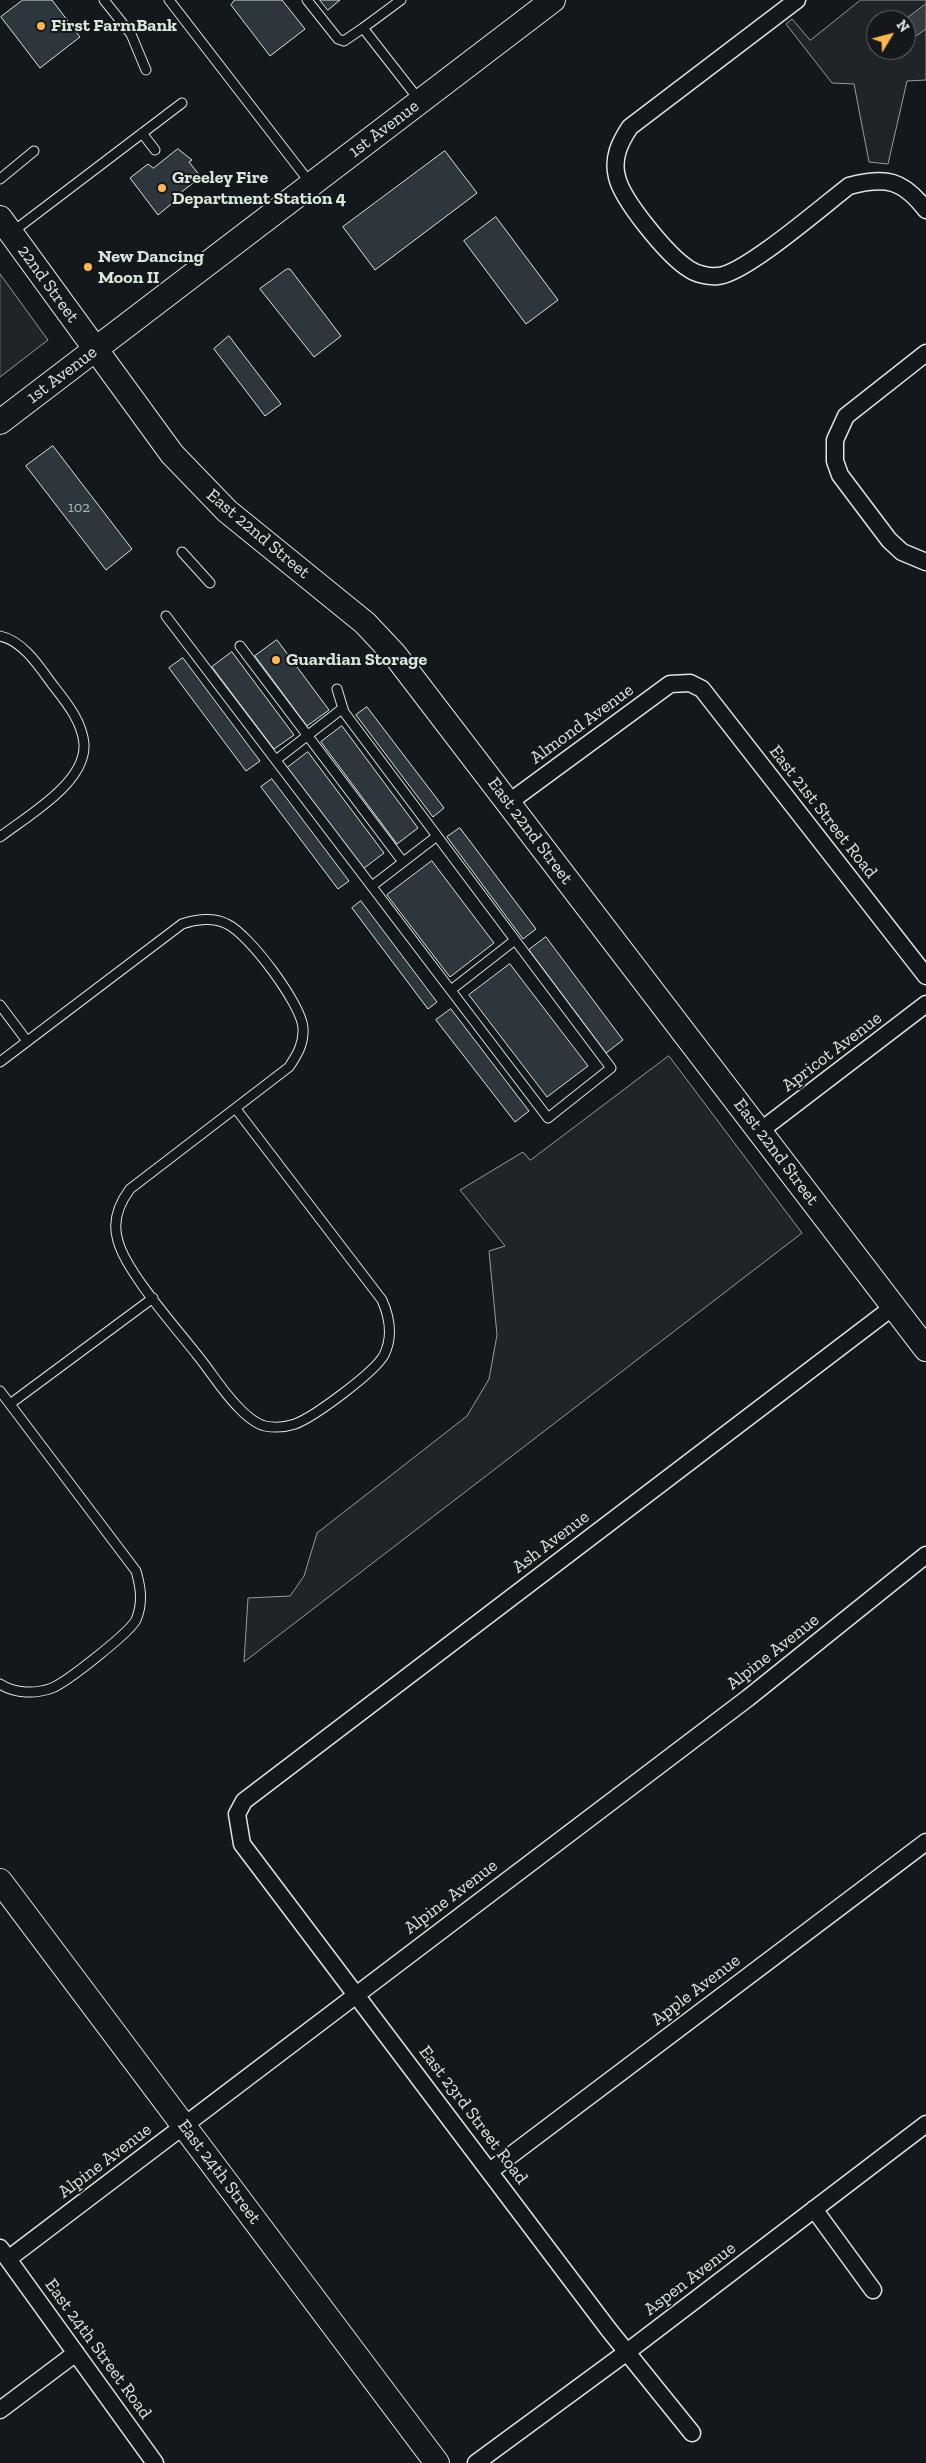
<!DOCTYPE html>
<html>
<head>
<meta charset="utf-8">
<style>
	body { margin:0 }
	#map { position:relative; width:926px; height:2463px; overflow:hidden; background:#14181c; font-family:"Zilla Slab",serif }
	canvas { display:block }
	.north { position:absolute; left:866px; top:10px; width:50px; height:50px; box-sizing:border-box; background:#14181c; border:1px solid #626a69; border-radius:50%; rotate:53deg; font-size:14px; font-weight:700; line-height:20px; text-align:center; color:#d8e6dc }
	.north::after { content:''; display:block; margin:auto; width:18px; height:22px; background:#ffb74d; clip-path:polygon(50% 0,100% 100%,50% 72%,0 100%) }
</style>
</head>
<body>
<div id="map">
<canvas width="926" height="2463"></canvas>
<div class="north">N</div>
</div>
<script>
const c = document.querySelector('canvas').getContext('2d');
c.lineJoin = 'round';
function fill(path, color) {
  c.fillStyle = color;
  c.fill(path, 'evenodd');
}
function strokePath(path, color, width, dash) {
  c.strokeStyle = color;
  c.lineWidth = width;
  c.lineCap = dash ? 'butt' : 'round';
  c.setLineDash(dash || []);
  c.stroke(path);
}
function label(font, color, halo, rows, align = 'center') {
  c.font = font + ' "Zilla Slab",serif';
  c.lineWidth = 4;
  c.setLineDash([]);
  c.textBaseline = 'middle';
  c.strokeStyle = halo;
  c.fillStyle = color;
  for (const [text, x, y, turn = 0] of rows) {
    c.save();
    c.translate(x, y);
    c.rotate((+turn || 0) * Math.PI / 180);
    c.textAlign = isNaN(turn) ? turn : align;
    if (halo) c.strokeText(text, 0, 0);
    c.fillText(text, 0, 0);
    c.restore();
  }
}
const green = new Path2D(`
	M861 0H926V80L907 81 888 164 869 162 854 84 832 83 786 24 792 19 810 40ZM876 20H906V50H876Z
	M0 274 48 340 0 377Z
	M669 1056 802 1233 244 1662 248 1598 290 1596 304 1576 317 1533 467 1416 489 1379 497 1335 489 1251 505 1246 460 1190 523 1152 530 1160Z`);
const water = new Path2D(`
	M926 4V29L916 36 905 20Z`);
const building = new Path2D(`
	M23 0H52L80 37 40 68 1 17Z
	M235 0H282L305 29 270 56 231 5Z
	M320 0H340L328 10Z
	M876 26V37L871 30Z
	M178 149 192 160 189 162 201 177 175 197 176 200 158 215 130 178 148 164 153 168Z
	M445 151 477 193 375 270 343 227Z
	M496 217 558 300 526 324 464 241Z
	M287 269H290L341 336 314 357 260 289Z
	M229 336 281 404 265 416 214 349Z
	M53 446 132 549 106 570 26 466Z
	M277 640 329 710 307 726 255 656Z
	M232 652 294 735 274 749 212 667Z
	M183 658 260 761 246 771 169 668Z
	M367 707 444 808 433 817 356 715Z
	M342 726 418 828 397 844 321 742Z
	M308 752 384 853 363 869 287 768Z
	M272 779 349 881 338 889 261 787Z
	M460 828 536 929 523 939 447 837Z
	M432 861 494 943 450 977 387 895Z
	M361 901 437 1002 428 1009 352 908Z
	M546 937 623 1040 606 1053 529 950Z
	M510 964 588 1066 547 1097 469 995Z
	M451 1009 529 1111 515 1122 436 1020Z`);
const lane = new Path2D(`
	M104 0 131 34 146 70
	M169 0 311 184
	M307 0 338 39 344 41 363 28
	M401 0 363 28 420 101
	M142 133 155 150
	M0 179 34 151
	M11 233 182 103
	M182 552 210 583
	M166 616 548 1118 611 1068 344 712 337 689
	M0 636C23 641 39 666 52 684 66 702 82 721 84 744 86 783 27 816 0 837
	M240 646 403 862
	M276 760 343 708
	M372 886 437 836
	M451 990 515 940
	M0 1005 27 1041
	M0 1062 182 924C196 919 214 917 227 924 249 934 302 1005 303 1028 304 1044 297 1055 289 1067L130 1189C118 1205 112 1222 118 1241 126 1272 177 1329 198 1356 211 1372 223 1392 238 1407 244 1414 256 1424 265 1426 275 1428 286 1427 295 1424 314 1417 375 1372 384 1355 393 1337 390 1318 382 1300L236 1109
	M0 1391 136 1571C141 1588 143 1603 136 1620 129 1633 67 1682 52 1688 36 1694 15 1694 0 1684
	M10 1404 153 1298`);
const street = new Path2D(`
	M797 0 630 127C620 142 612 158 617 177 622 200 668 256 689 269 696 274 709 277 718 276 745 274 824 205 849 186 886 176 903 180 926 210
	M926 353 846 416 835 440V461L840 475 889 540 902 552 926 562
	M508 803 670 684 690 683 702 689 926 976
	M760 1131 926 1004
	M490 2171 926 1842
	M814 2209 873 2290
	M0 2248 155 2463
	M8 2259 748 1698 926 1555
	M0 2410 76 2353
	M692 2433 609 2330 242 1844 237 1814 244 1801 893 1307
	M476 2463 627 2352 926 2124`);
const secondary = new Path2D(`
	M0 218 172 454 227 511 365 623 395 655 926 1349
	M0 422 553 0
	M0 1881 437 2463`);
const markers = [
	[41,26,5,"#ffb74d"],
	[162,188,5,"#ffb74d"],
	[88,267,5,"#ffb74d"],
	[276,660,5,"#ffb74d"]
];
const numberNames = [
	["102",79,508]
];
const poiNames = [
	["First FarmBank",51,26],
	["Greeley Fire",172,178],
	["Department Station 4",172,199],
	["New Dancing",98,257],
	["Moon II",98,278],
	["Guardian Storage",286,660]
];
const streetNames = [
	["1st Avenue",384,129,-37],
	["22nd Street",48,284,54],
	["1st Avenue",62,375,-37],
	["East 22nd Street",258,534,40],
	["Almond Avenue",582,724,-36],
	["East 21st Street Road",823,812,52],
	["East 22nd Street",530,831,53],
	["Apricot Avenue",832,1052,-37],
	["East 22nd Street",776,1152,53],
	["Ash Avenue",551,1542,-37],
	["Alpine Avenue",773,1652,-38],
	["Alpine Avenue",451,1897,-37],
	["Apple Avenue",696,1990,-37],
	["East 23rd Street Road",473,2115,53],
	["Alpine Avenue",105,2161,-37],
	["East 24th Street",219,2172,53],
	["Aspen Avenue",690,2279,-37],
	["East 24th Street Road",98,2349,54]
];
fill(green, '#202428');
strokePath(green, '#939e99', 1);
fill(water, '#363b3e');
strokePath(water, '#939e99', 1);
fill(building, '#2c363c');
strokePath(building, '#d8e6dc', 1);
strokePath(lane, '#d8e6dc', 11);
strokePath(street, '#d8e6dc', 19);
strokePath(secondary, '#d8e6dc', 26);
strokePath(lane, '#14181c', 9);
strokePath(street, '#14181c', 16);
strokePath(secondary, '#14181c', 24);
for (const [x, y, r, color] of markers) {
  const dot = new Path2D();
  dot.arc(x, y, r, 0, 2 * Math.PI);
  c.fillStyle = color;
  c.fill(dot);
  strokePath(dot, '#14181c', 2);
}
label('15px', '#adbab4', null, numberNames);
label('bold 18px', '#d8e6dc', '#14181c', poiNames, 'left');
label('18px', '#d8e6dc', '#14181c', streetNames);
</script>
</body>
</html>
